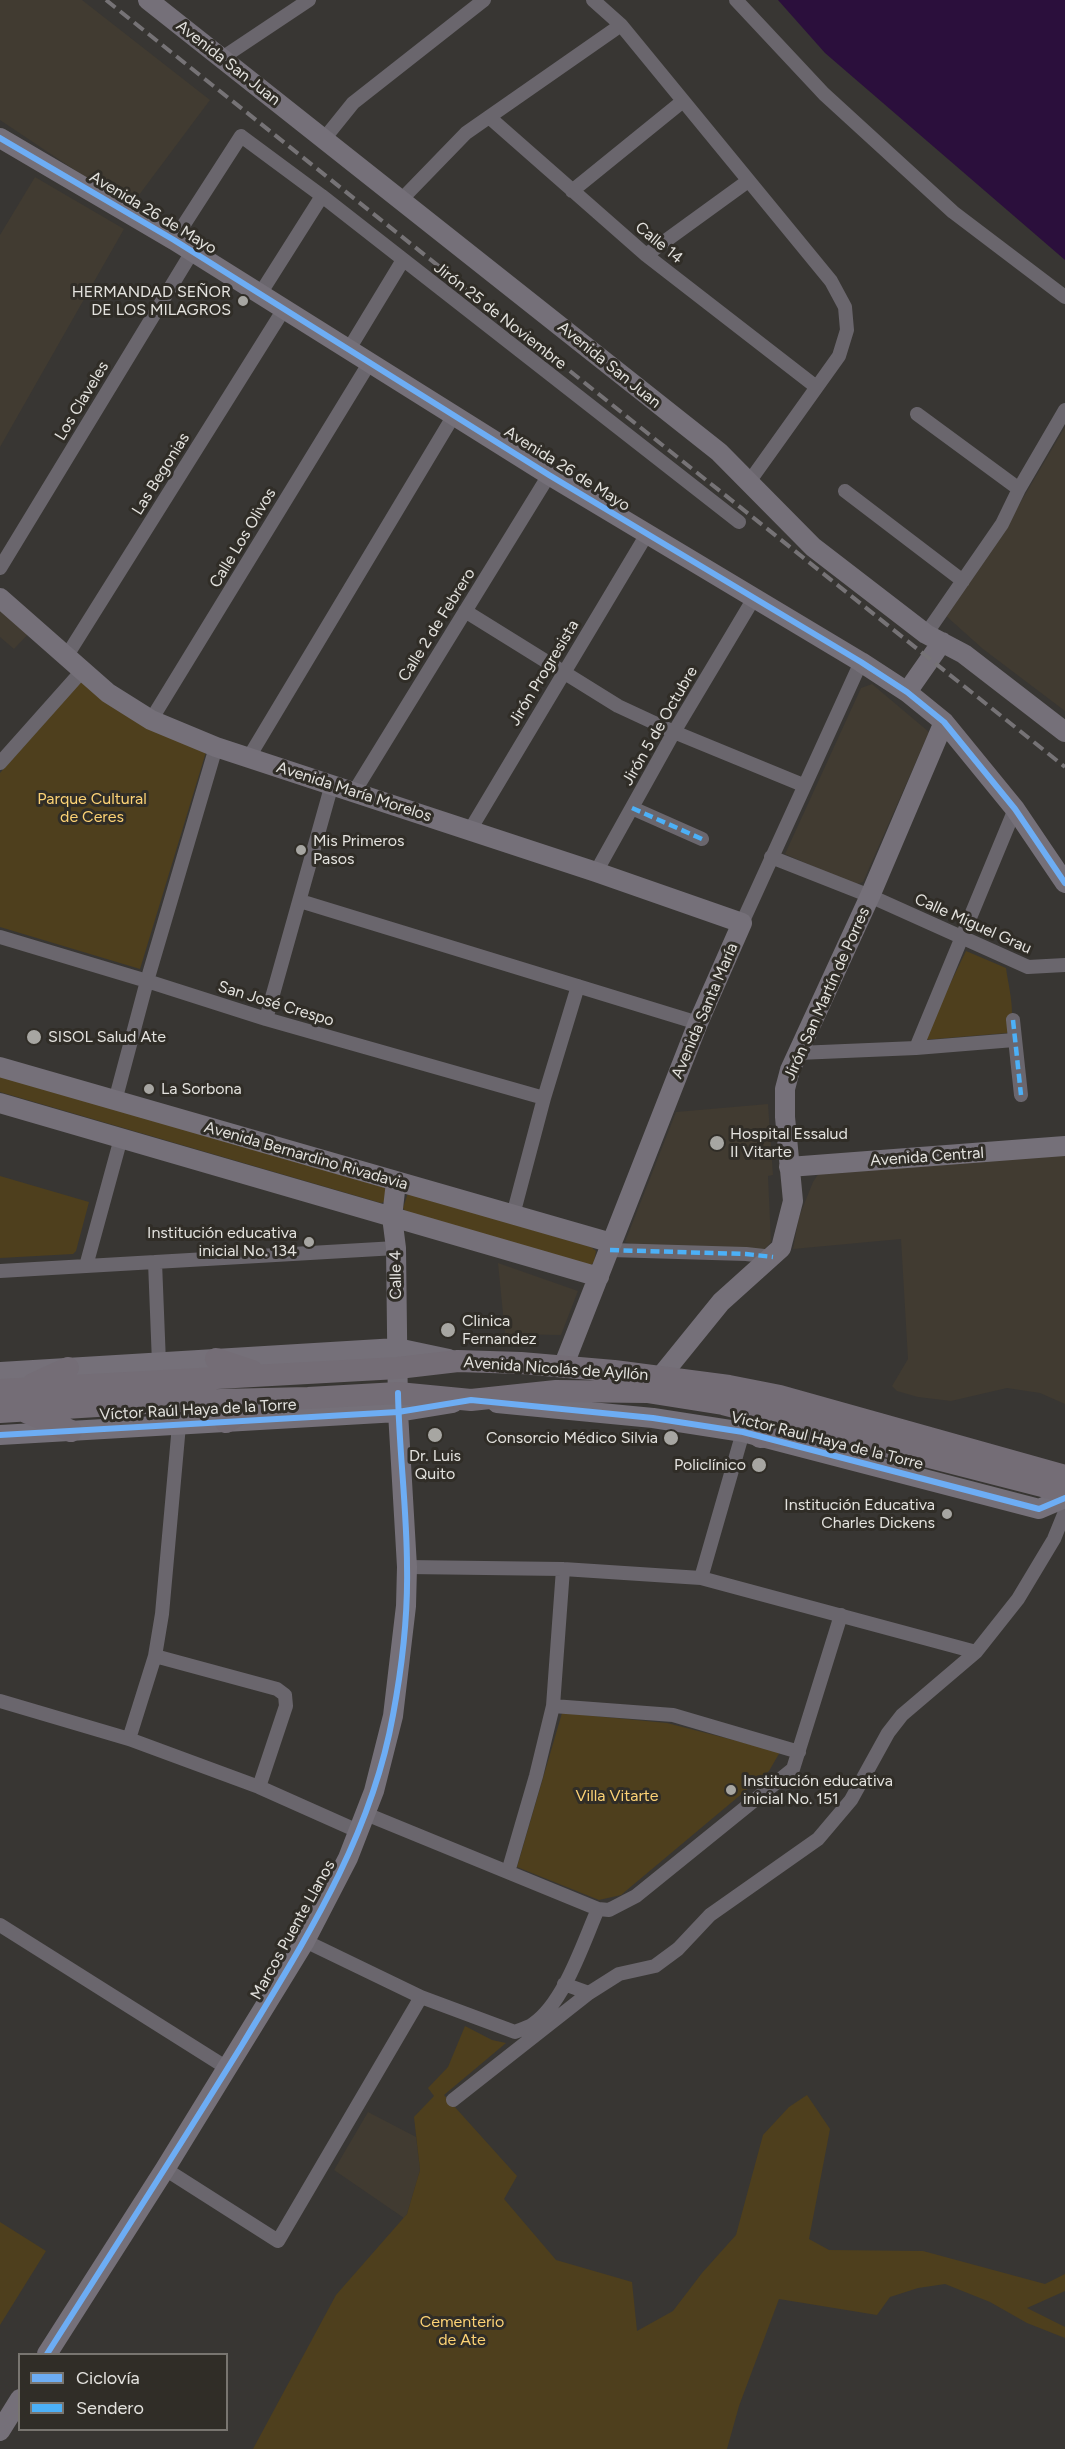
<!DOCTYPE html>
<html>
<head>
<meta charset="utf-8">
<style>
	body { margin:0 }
	#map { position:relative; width:1065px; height:2449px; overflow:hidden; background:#383633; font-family:Figtree,sans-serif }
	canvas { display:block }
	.legend { position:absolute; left:18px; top:2353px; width:210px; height:78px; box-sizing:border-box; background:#302d27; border:2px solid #787570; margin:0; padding:8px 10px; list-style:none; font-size:18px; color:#e3e2de }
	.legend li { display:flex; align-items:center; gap:12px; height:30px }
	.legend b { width:30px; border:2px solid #787570 }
</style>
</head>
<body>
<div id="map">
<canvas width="1065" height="2449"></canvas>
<ul class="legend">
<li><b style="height:8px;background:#6dadf4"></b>Ciclovía</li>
<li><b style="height:8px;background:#4cb0f7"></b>Sendero</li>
</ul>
</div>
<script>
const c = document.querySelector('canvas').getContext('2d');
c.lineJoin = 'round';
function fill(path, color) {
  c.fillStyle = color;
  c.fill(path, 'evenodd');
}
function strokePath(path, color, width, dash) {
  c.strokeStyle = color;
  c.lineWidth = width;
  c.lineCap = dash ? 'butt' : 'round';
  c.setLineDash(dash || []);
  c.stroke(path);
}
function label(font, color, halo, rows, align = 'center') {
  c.font = font + ' Figtree,sans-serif';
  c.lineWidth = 6;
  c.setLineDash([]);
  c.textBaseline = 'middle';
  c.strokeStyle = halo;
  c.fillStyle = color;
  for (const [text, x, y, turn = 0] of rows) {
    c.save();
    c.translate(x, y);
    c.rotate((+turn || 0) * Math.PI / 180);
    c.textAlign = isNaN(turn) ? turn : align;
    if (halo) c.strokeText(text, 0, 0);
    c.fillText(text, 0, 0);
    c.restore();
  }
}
const built = new Path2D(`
	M0 0H82L210 100 130 207 0 120Z
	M35 177 124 229 0 447V235Z
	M1065 427V711L983 649 945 615 1016 510Z
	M0 602 31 631 14 649 0 637Z
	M872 684 929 732 863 882 855 885 785 854 861 688Z
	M768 1104 773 1175 768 1176 771 1242 764 1250 639 1246 625 1242 676 1112Z
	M1065 1153V1404L1040 1393 1007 1388 951 1401 918 1397 897 1391 892 1386 908 1359 901 1239 793 1249 799 1217 813 1182 819 1173Z
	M498 1263 578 1291 561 1335 505 1334Z
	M368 2112 416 2137 420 2170 407 2214 404 2218 334 2170Z`);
const green = new Path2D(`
	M82 680 206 752 140 969 0 927V773Z
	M966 951 1006 968C1008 984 1018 1021 1007 1033L923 1040Z
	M0 1075 386 1187 384 1202 381 1203 0 1092Z
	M0 1176 89 1202 76 1251 73 1254 0 1258Z
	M408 1193 591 1247 596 1251 594 1262 590 1266 405 1211 403 1208Z
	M562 1713 667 1723 780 1752 769 1771 621 1895 599 1900 517 1867Z
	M465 2026 492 2040 506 2043 444 2095 517 2176 504 2199 556 2260 632 2282 637 2331 673 2311 702 2273 736 2235 763 2135 789 2107 807 2095 830 2129 809 2239 829 2250 923 2251 1045 2284 1065 2274V2291L1027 2308 1065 2327V2338L1027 2323 990 2302 945 2284 918 2288 890 2297 877 2315 779 2299 739 2406 727 2449H253L336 2295 407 2214 420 2170 414 2117 434 2096 428 2088 448 2067Z
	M0 2222 46 2251 0 2325Z`);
const water = new Path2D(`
	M778 0H1065V260L825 53Z`);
const street = new Path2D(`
	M593 0 621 25 831 281 845 307 847 330 839 356 749 482
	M736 0 824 94 953 212 1065 297
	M222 58 309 0
	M489 117 646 255 815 386
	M324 139 353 103 484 0
	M572 191 683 101
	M401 200 466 133 621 25
	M174 240 241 136 322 196 739 522
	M646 255 748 181
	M260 294 322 196
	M349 349 403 260
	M917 414 1019 489
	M845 491 963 581
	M0 568 192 252
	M465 611 618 706 674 732 803 785
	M926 634 1002 524 1019 489 1065 410
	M66 657 284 309
	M151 720 370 362
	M249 757 454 415
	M0 763 82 671
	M354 792 549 475
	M632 808 702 839
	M470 830 647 534
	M771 857 870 896 1028 967 1065 965
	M596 872 674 732 754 598
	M300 901 698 1023
	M742 923 861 662
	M0 937 147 981 266 1019 544 1098
	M266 1019 332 784
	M1013 1020 1021 1095
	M916 1048 1015 809
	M798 1053 916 1048 1014 1040
	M115 1101 147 981 216 747
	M513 1215 544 1098 578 986
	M610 1250 746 1254 773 1257
	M155 1262 159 1363
	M86 1266 121 1138
	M0 1271 396 1248
	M407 1567 563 1569 701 1578 976 1652
	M701 1578 743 1432
	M155 1656 277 1689 285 1695 286 1706 259 1787
	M0 1701 129 1739 259 1787 360 1832
	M553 1706 673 1715 799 1752
	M129 1739 155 1656 162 1614 179 1425
	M366 1814 598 1909 609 1910 636 1896 793 1769 841 1615
	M508 1872 536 1776 553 1706 563 1569
	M0 1925 227 2068
	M305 1941 421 1997 515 2032C521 2029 528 2028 533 2024 564 2003 583 1943 598 1909
	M564 1984 589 1993 619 1974 655 1966 678 1949 710 1915 818 1839 851 1800 888 1733 902 1715 976 1652 1018 1599 1054 1539 1065 1512
	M453 2100 589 1993
	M165 2169 278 2241 421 1997`);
const secondary = new Path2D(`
	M148 0 719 452 813 547 926 634 964 654 1065 732
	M0 138 174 240 549 475 861 662 907 692 944 722 1015 809 1065 883
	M0 598 108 693 151 720 216 747 596 872 742 923 698 1023 563 1367
	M907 692 942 642
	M0 1067 612 1243
	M0 1103 599 1277
	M789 1167 1065 1146
	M0 1372 397 1348 449 1359
	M661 1376 721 1302 781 1248 793 1201 785 1117V1089L790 1070 870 896 944 722
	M497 1403 653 1418 743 1432 1039 1509 1065 1498
	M0 1435 398 1412 453 1403
	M47 2354 165 2169 305 1941 348 1858 374 1791 393 1716 406 1606 407 1567 398 1412 396 1248 392 1217 396 1182
	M0 2431 20 2399`);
const primary = new Path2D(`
	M216 1359 252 1371
	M33 1384 68 1368
	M0 1390 398 1368 458 1361 521 1363 614 1371 729 1386 780 1396 1065 1476
	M0 1412 178 1401 308 1398 398 1393 471 1400 556 1391 647 1392 723 1404 1062 1491
	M26 1412 71 1431
	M226 1422 264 1400
	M760 1437 813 1435`);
const rail = new Path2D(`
	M106 0 1065 767`);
const quiet = new Path2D(`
	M632 808 702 839
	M1013 1020 1021 1095
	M610 1250 746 1254 773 1257`);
const cycleway = new Path2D(`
	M0 138 174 240 549 475 861 662 907 692 944 722 1015 809 1065 883
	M0 1435 398 1412 471 1400 653 1418 743 1432 1039 1509 1065 1498
	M47 2354C112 2252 178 2149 242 2045 305 1940 371 1838 393 1715 402 1667 408 1616 407 1567 407 1509 399 1451 398 1393`);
const markers = [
	[243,301,6,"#a7a6a2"],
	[301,850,6,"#a7a6a2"],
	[34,1037,8,"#a7a6a2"],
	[149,1089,6,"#a7a6a2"],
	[717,1143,8,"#a7a6a2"],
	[309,1242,6,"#a7a6a2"],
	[448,1330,8,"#a7a6a2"],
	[435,1435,8,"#a7a6a2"],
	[671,1438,8,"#a7a6a2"],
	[759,1465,8,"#a7a6a2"],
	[947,1514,6,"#a7a6a2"],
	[731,1790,6,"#a7a6a2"]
];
const streetNames = [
	["Avenida San Juan",228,63,38],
	["Avenida 26 de Mayo",153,213,31],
	["Calle 14",659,243,39],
	["Jirón 25 de Noviembre",500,316,38],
	["Avenida San Juan",609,365,39],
	["Los Claveles",82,401,-59],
	["Avenida 26 de Mayo",567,469,32],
	["Las Begonias",161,474,-58],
	["Calle Los Olivos",243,538,-59],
	["Calle 2 de Febrero",437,625,-58],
	["Jirón Progresista",544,673,-59],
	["Jirón 5 de Octubre",660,726,-60],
	["Avenida María Morelos",354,792,18],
	["Calle Miguel Grau",973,924,24],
	["Jirón San Martín de Porres",827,994,-66],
	["San José Crespo",276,1004,17],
	["Avenida Santa María",705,1011,-67],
	["Avenida Bernardino Rivadavia",306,1156,16],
	["Avenida Central",927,1157,-4],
	["Calle 4",396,1275,-91],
	["Avenida Nicolás de Ayllón",556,1369,4],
	["Víctor Raúl Haya de la Torre",198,1410,-3],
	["Victor Raul Haya de la Torre",827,1441,14],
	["Marcos Puente Llanos",293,1930,-61]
];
const poiNames = [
	["HERMANDAD SEÑOR",231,292,"right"],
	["DE LOS MILAGROS",231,310,"right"],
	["Mis Primeros",313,841],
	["Pasos",313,859],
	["SISOL Salud Ate",48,1037],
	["La Sorbona",161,1089],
	["Hospital Essalud",730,1134],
	["II Vitarte",730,1152],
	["Institución educativa",297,1233,"right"],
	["inicial No. 134",297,1251,"right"],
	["Clinica",462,1321],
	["Fernandez",462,1339],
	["Consorcio Médico Silvia",658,1438,"right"],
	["Dr. Luis",435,1456,"center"],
	["Quito",435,1474,"center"],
	["Policlínico",746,1465,"right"],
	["Institución Educativa",935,1505,"right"],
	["Charles Dickens",935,1523,"right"],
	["Institución educativa",743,1781],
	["inicial No. 151",743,1799]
];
const parkNames = [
	["Parque Cultural",92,799],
	["de Ceres",92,817],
	["Villa Vitarte",617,1796],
	["Cementerio",462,2322],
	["de Ate",462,2340]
];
fill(built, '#413b31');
fill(green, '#4e3f1d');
fill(water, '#2b0f3c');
strokePath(street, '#6a666d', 14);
strokePath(secondary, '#757079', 20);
strokePath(primary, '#746d76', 22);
strokePath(rail, '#767376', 4, [12, 6]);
strokePath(quiet, '#4cb0f7', 4.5, [9, 4.5]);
strokePath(cycleway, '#6dadf4', 6);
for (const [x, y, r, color] of markers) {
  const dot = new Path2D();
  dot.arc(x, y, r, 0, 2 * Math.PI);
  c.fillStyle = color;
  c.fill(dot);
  strokePath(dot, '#302d27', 2);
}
label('16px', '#e3e2de', '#302d27', streetNames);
label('16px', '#e3e2de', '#302d27', poiNames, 'left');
label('16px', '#fcd275', '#302d27', parkNames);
</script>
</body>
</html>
